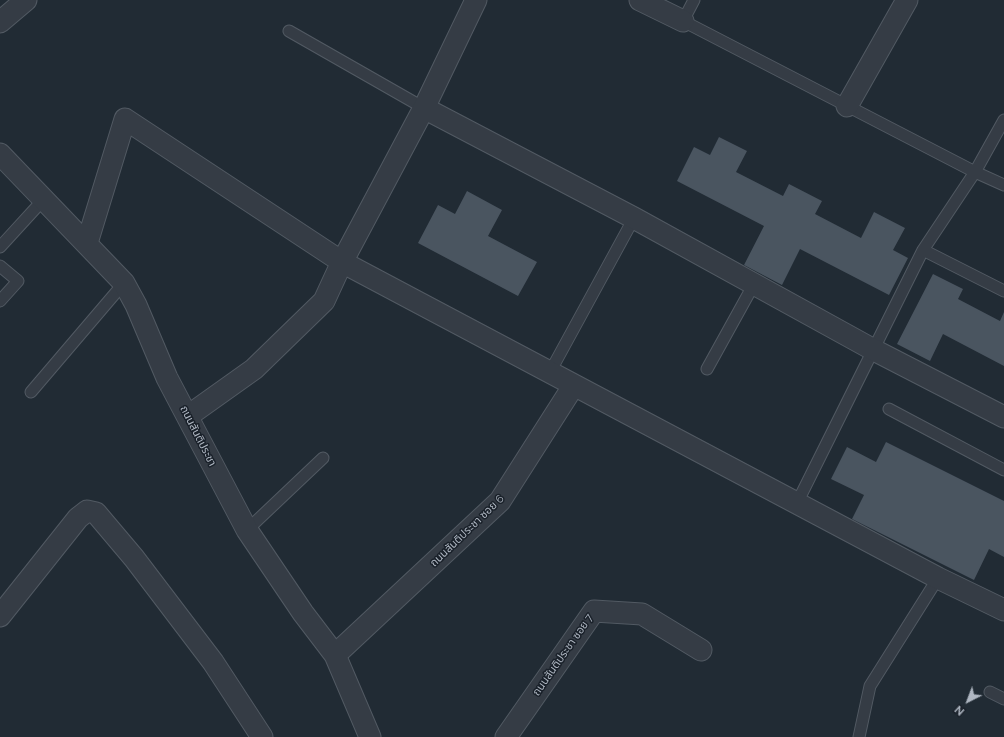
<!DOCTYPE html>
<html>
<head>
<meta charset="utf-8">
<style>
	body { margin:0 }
	#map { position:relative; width:1004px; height:737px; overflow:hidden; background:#212b34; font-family:Raleway,sans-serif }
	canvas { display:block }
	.north { position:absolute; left:948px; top:681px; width:40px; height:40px; -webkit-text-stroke:3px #1a212a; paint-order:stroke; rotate:222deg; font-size:11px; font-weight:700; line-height:16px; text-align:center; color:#afb7c2 }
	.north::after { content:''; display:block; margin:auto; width:14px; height:18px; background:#afb7c2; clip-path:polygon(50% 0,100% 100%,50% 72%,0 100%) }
</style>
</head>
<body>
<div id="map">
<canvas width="1004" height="737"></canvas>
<div class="north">N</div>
</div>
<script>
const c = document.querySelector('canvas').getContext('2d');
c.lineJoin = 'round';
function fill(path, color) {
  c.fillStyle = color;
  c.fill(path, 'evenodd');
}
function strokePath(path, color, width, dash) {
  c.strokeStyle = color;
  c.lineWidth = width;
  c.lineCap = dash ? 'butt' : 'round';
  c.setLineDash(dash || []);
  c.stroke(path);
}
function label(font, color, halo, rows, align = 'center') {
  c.font = font + ' Raleway,"Noto Sans Thai",sans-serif';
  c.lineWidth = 3;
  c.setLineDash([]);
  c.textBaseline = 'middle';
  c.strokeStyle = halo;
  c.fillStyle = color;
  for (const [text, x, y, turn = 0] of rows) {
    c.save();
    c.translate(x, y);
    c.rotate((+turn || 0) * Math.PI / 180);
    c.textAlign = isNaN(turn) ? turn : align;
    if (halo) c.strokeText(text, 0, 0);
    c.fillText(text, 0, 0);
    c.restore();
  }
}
const building = new Path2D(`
	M719 137 747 151 736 172 783 196 789 184 822 201 815 214 861 238 874 212 905 228 893 250 908 258 889 295 800 249 782 285 744 265 764 226 677 181 694 147 710 155Z
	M467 191 502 210 488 236 537 262 518 296 418 243 438 205 455 214Z
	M933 274 963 289 958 299 1000 321 1004 312V366L943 334 930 361 897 344Z
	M886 442 1004 501V557L989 549 974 580 852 519 864 495 831 479 847 447 876 462Z`);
const lane = new Path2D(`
	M694 0 683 21 975 172 1004 185
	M289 31 424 108
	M0 247 44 199
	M923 250 1004 291
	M0 266 18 281 0 301
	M707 369 754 284
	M550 372 634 218
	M31 392 124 283
	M889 409 1004 470
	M797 503 923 250 975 172 1004 120
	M247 530 323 458
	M990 692 1004 699
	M859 737 870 686 938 578`);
const street = new Path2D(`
	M640 0 683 21
	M0 22 26 0
	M847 106 907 0
	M424 108 634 218 872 349 1004 417
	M0 154 124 283 136 305 167 378 247 530 303 613 335 655 370 737
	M87 243 125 119 342 262 938 578 1004 610
	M188 416 254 369 324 301 342 262 424 108 476 0
	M0 616 78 518 87 511 96 513 134 558 213 662 262 737
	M335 655 500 501 574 385
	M506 737 594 611 642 614 701 650`);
const streetNames = [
	["ถนนสันติประชา",198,436,63],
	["ถนนสันติประชา ซอย 6",467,531,-44],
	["ถนนสันติประชา ซอย 7",563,655,-55]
];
fill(building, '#4a5560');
strokePath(lane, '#525a63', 13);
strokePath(street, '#525a63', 23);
strokePath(lane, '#353c45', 11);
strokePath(street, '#353c45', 21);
label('11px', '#afb7c2', '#1a212a', streetNames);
</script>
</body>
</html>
